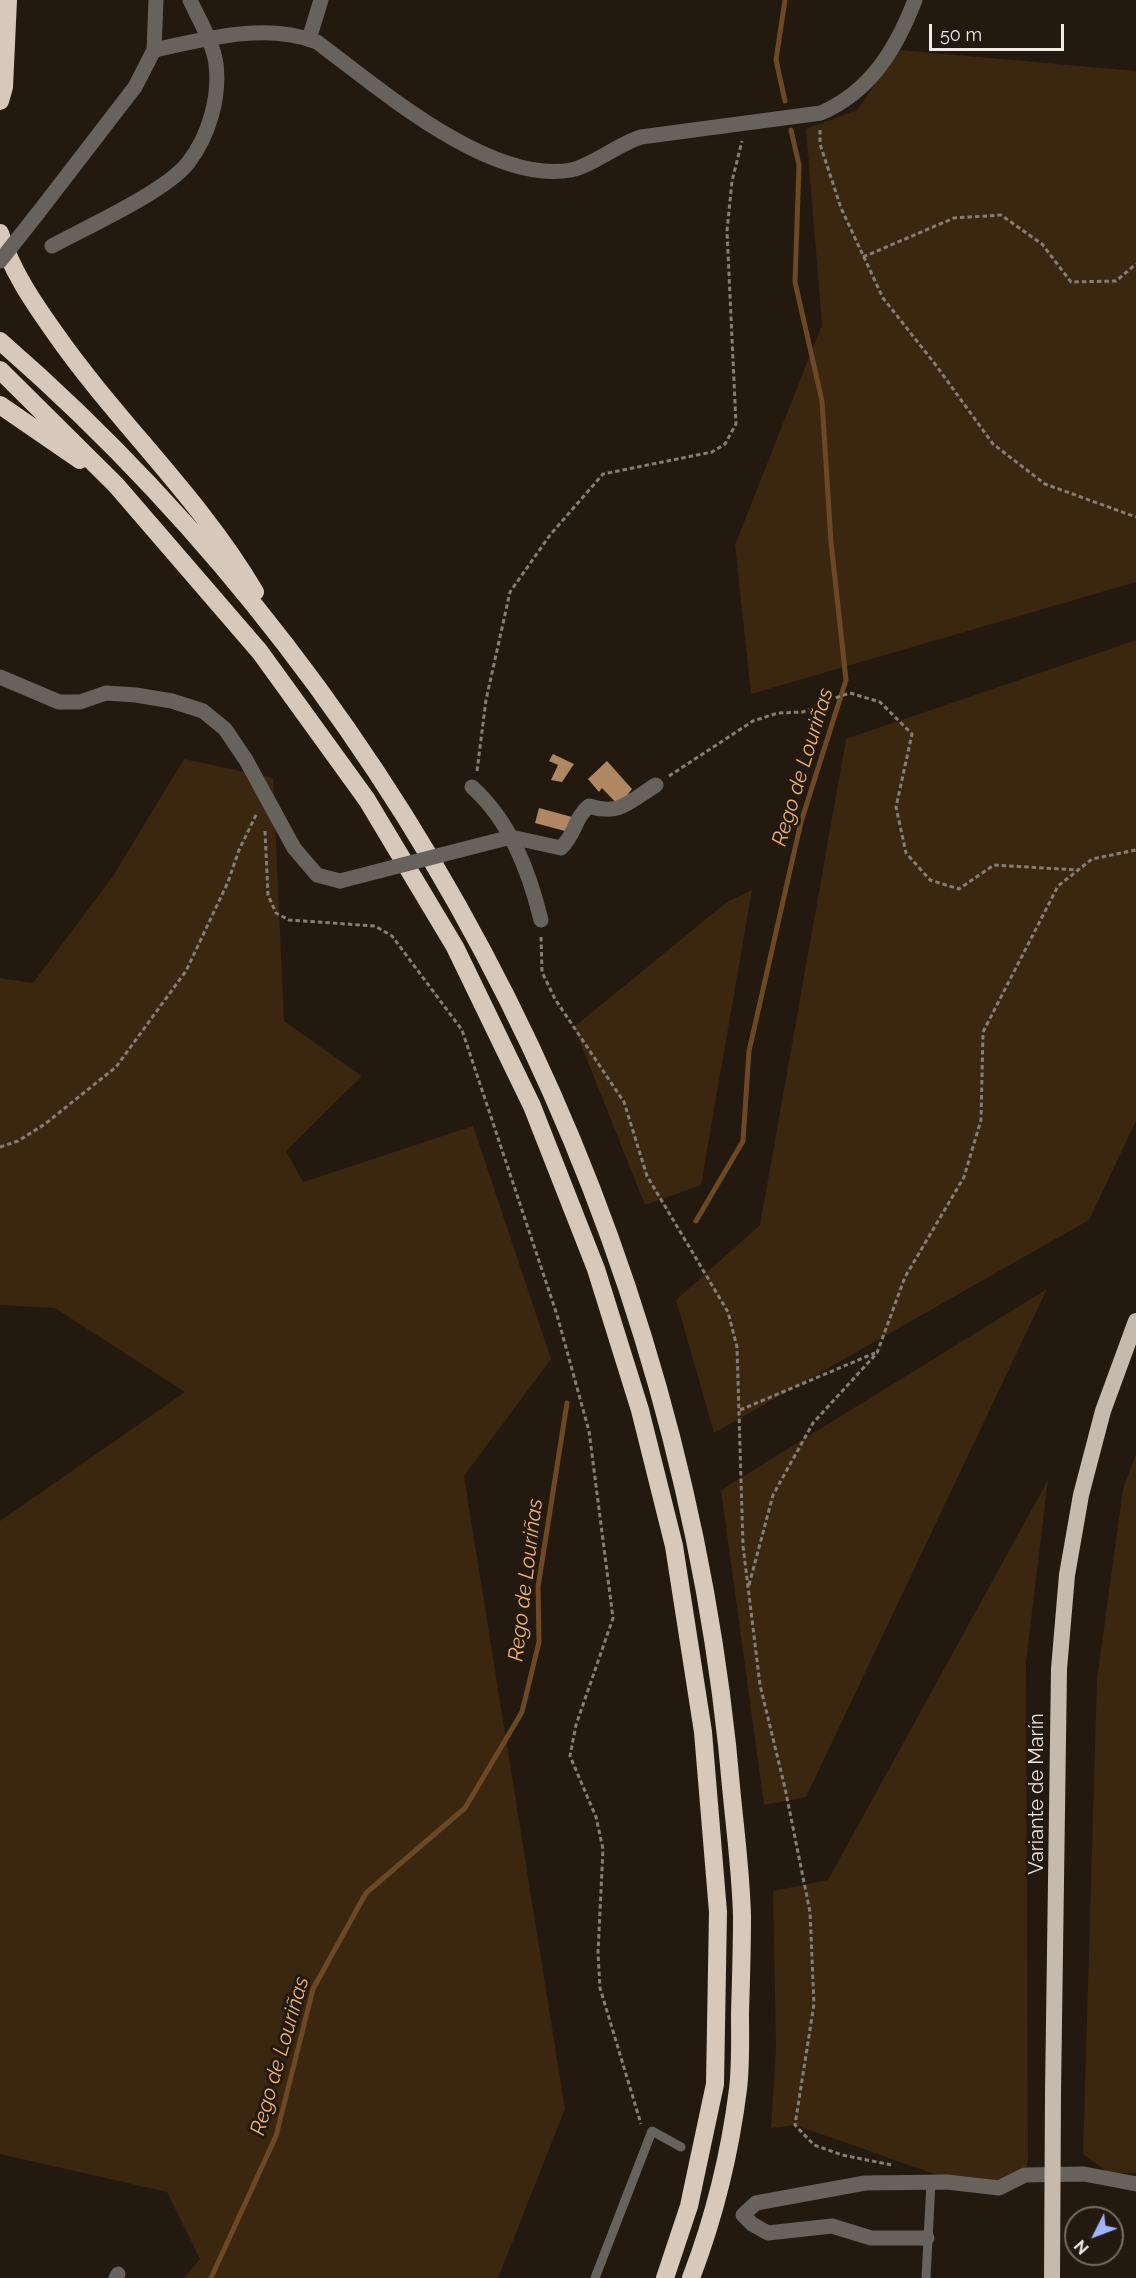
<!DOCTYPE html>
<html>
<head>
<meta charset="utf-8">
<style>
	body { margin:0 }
	#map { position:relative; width:1136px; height:2278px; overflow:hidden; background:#23190f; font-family:Raleway,sans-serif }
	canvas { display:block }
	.north { position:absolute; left:1064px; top:2206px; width:60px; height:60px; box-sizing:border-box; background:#23190f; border:2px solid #756c63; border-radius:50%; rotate:228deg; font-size:16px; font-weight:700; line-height:24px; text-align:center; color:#f0e8e2 }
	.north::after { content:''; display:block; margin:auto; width:21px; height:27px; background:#a1b3fd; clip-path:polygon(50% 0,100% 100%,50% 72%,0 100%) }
	.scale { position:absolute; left:929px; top:24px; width:135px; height:27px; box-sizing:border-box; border:3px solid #f0e8e2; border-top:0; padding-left:8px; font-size:18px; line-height:21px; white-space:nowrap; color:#f0e8e2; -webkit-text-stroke:4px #23190f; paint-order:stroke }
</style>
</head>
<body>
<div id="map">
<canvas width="1136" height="2278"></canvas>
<div class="north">N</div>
<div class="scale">50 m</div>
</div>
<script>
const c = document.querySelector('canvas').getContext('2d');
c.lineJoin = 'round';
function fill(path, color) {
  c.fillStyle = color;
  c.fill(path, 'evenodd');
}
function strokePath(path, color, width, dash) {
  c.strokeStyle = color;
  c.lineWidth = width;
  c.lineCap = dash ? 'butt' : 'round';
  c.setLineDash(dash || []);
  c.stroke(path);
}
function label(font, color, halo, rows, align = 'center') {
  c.font = font + ' Raleway,sans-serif';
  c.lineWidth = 6;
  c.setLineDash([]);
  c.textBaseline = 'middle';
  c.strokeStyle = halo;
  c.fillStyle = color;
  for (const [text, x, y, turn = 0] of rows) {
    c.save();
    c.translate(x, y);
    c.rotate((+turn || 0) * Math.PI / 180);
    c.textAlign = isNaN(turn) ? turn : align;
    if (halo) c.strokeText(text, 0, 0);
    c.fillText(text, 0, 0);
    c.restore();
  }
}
const green = new Path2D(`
	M899 50 1136 71V582L751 694 735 545 822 325 806 129 857 110Z
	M1136 640V1121L1089 1220 714 1433 676 1300 760 1225 846 739Z
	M184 759 273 778 284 1021 362 1076 286 1151 303 1182 473 1126 551 1359 464 1476 565 2109 498 2278H184L200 2259 167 2192 0 2154V1521L185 1392 55 1308 0 1305V978L33 983 113 876Z
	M752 890 701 1185 645 1205 574 1027 727 902Z
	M1047 1289 806 1797 764 1805 721 1490Z
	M1136 1454V2173H1109L1083 2154 1097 1679 1123 1489Z
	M1048 1480 1026 1662 1028 2158 1025 2175 999 2188 963 2184 795 2125 771 2128 776 2049 773 1891 828 1880Z`);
const stream = new Path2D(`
	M785 101 776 60 785 0
	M696 1221 743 1141 749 1051 801 822 846 680 831 542 822 401 795 282 799 165 791 130
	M211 2278 276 2136 313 1989 366 1893 465 1808 522 1712 539 1642 538 1587 567 1403`);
const building = new Path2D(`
	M553 754 574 764 562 782 551 780 558 765 549 761Z
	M607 761 632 789 619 806 602 788 599 792 588 779Z
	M539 808 572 817 565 831 535 823Z`);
const path = new Path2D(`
	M820 130V144L841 208 883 298 935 364 993 444 1045 484 1136 517
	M863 257 954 218 1001 215 1042 244 1071 282 1116 281 1136 264
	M477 771 486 700 510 592 550 535 603 474 712 452 725 444 736 424 727 231 732 181 742 141
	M669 776 753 721 778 713 803 712 826 701 850 693 880 702 912 734 896 807 906 853 930 880 959 889 994 865 1077 870
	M265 831 268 895 276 913 289 920 375 926 392 936 462 1030 557 1315 589 1431 613 1618 576 1725 570 1756 596 1817 603 1849 598 1953 600 1988 641 2124
	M541 937 542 972 555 999 624 1102 647 1176 728 1312 737 1347 743 1546 760 1685 785 1788 810 1912 814 2004 795 2125 814 2145 842 2155 892 2165
	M0 1147 18 1141 45 1124 116 1067 186 971 228 882 239 850 257 813
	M740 1410 875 1353
	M749 1585 773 1495 813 1423 877 1353 905 1277 964 1177 981 1120 983 1032 1058 886 1092 859 1136 850`);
const service = new Path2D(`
	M595 2278 652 2131 681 2147
	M926 2278 931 2182`);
const minor = new Path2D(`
	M309 39 321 0
	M154 50C206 39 265 22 317 42 379 88 490 185 571 170 592 166 618 144 641 137L821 113C871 91 896 49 915 0
	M52 246C87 227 165 192 188 163 209 136 220 97 216 64 213 42 199 20 190 0
	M0 677 59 702H80L106 693 136 695 172 701 203 711 225 729 246 760 294 848 317 875 340 881
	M472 787C510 821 529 871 541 920
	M511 837 561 848C577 832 573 820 589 806 620 816 630 801 656 785
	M927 2238H871L832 2226 768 2233 752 2224 743 2215 756 2203 865 2183 947 2182 999 2188 1025 2175 1084 2174 1136 2184
	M116 2278 118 2274`);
const tertiary = new Path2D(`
	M38 213 135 87 154 50 156 0`);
const trunk = new Path2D(`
	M1053 2093 1059 1669 1067 1575 1081 1495 1103 1411 1136 1321`);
const motorway = new Path2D(`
	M0 101 4 87 8 0
	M0 233C11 270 33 302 55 333 117 422 200 498 255 592
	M0 341C422 708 686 1241 732 1797 736 1836 741 1876 742 1916 742 1948 741 1981 740 2013 740 2038 741 2064 738 2089 730 2153 714 2218 691 2278
	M0 370 116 485 260 652 367 800 455 947 532 1106 596 1269 640 1410 674 1546 703 1732 718 1912 715 2084 689 2206 665 2278
	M0 405 80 460`);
const minorBridge = new Path2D(`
	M340 881 511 837`);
const tertiaryBridge = new Path2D(`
	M0 261 38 213`);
const trunkBridge = new Path2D(`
	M1052 2278 1053 2093`);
const streetNames = [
	["Variante de Marín",1037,1794,-90]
];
const waterNames = [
	["Rego de Louriñas",803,767,-73],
	["Rego de Louriñas",526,1580,-83],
	["Rego de Louriñas",280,2056,-74]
];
fill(green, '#3b2610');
strokePath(stream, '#6c4825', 5);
fill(building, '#af8763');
strokePath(path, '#867d75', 3, [4.5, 3]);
strokePath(service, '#68625d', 9);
strokePath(minor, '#68625d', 15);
strokePath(tertiary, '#68625d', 15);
strokePath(trunk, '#c6baae', 16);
strokePath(motorway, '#d6c8bb', 18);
strokePath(minorBridge, '#68625d', 15);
strokePath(tertiaryBridge, '#68625d', 15);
strokePath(trunkBridge, '#c6baae', 16);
label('20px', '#f0e8e2', '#23190f', streetNames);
label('italic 21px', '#eeb27a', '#23190f', waterNames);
</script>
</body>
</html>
